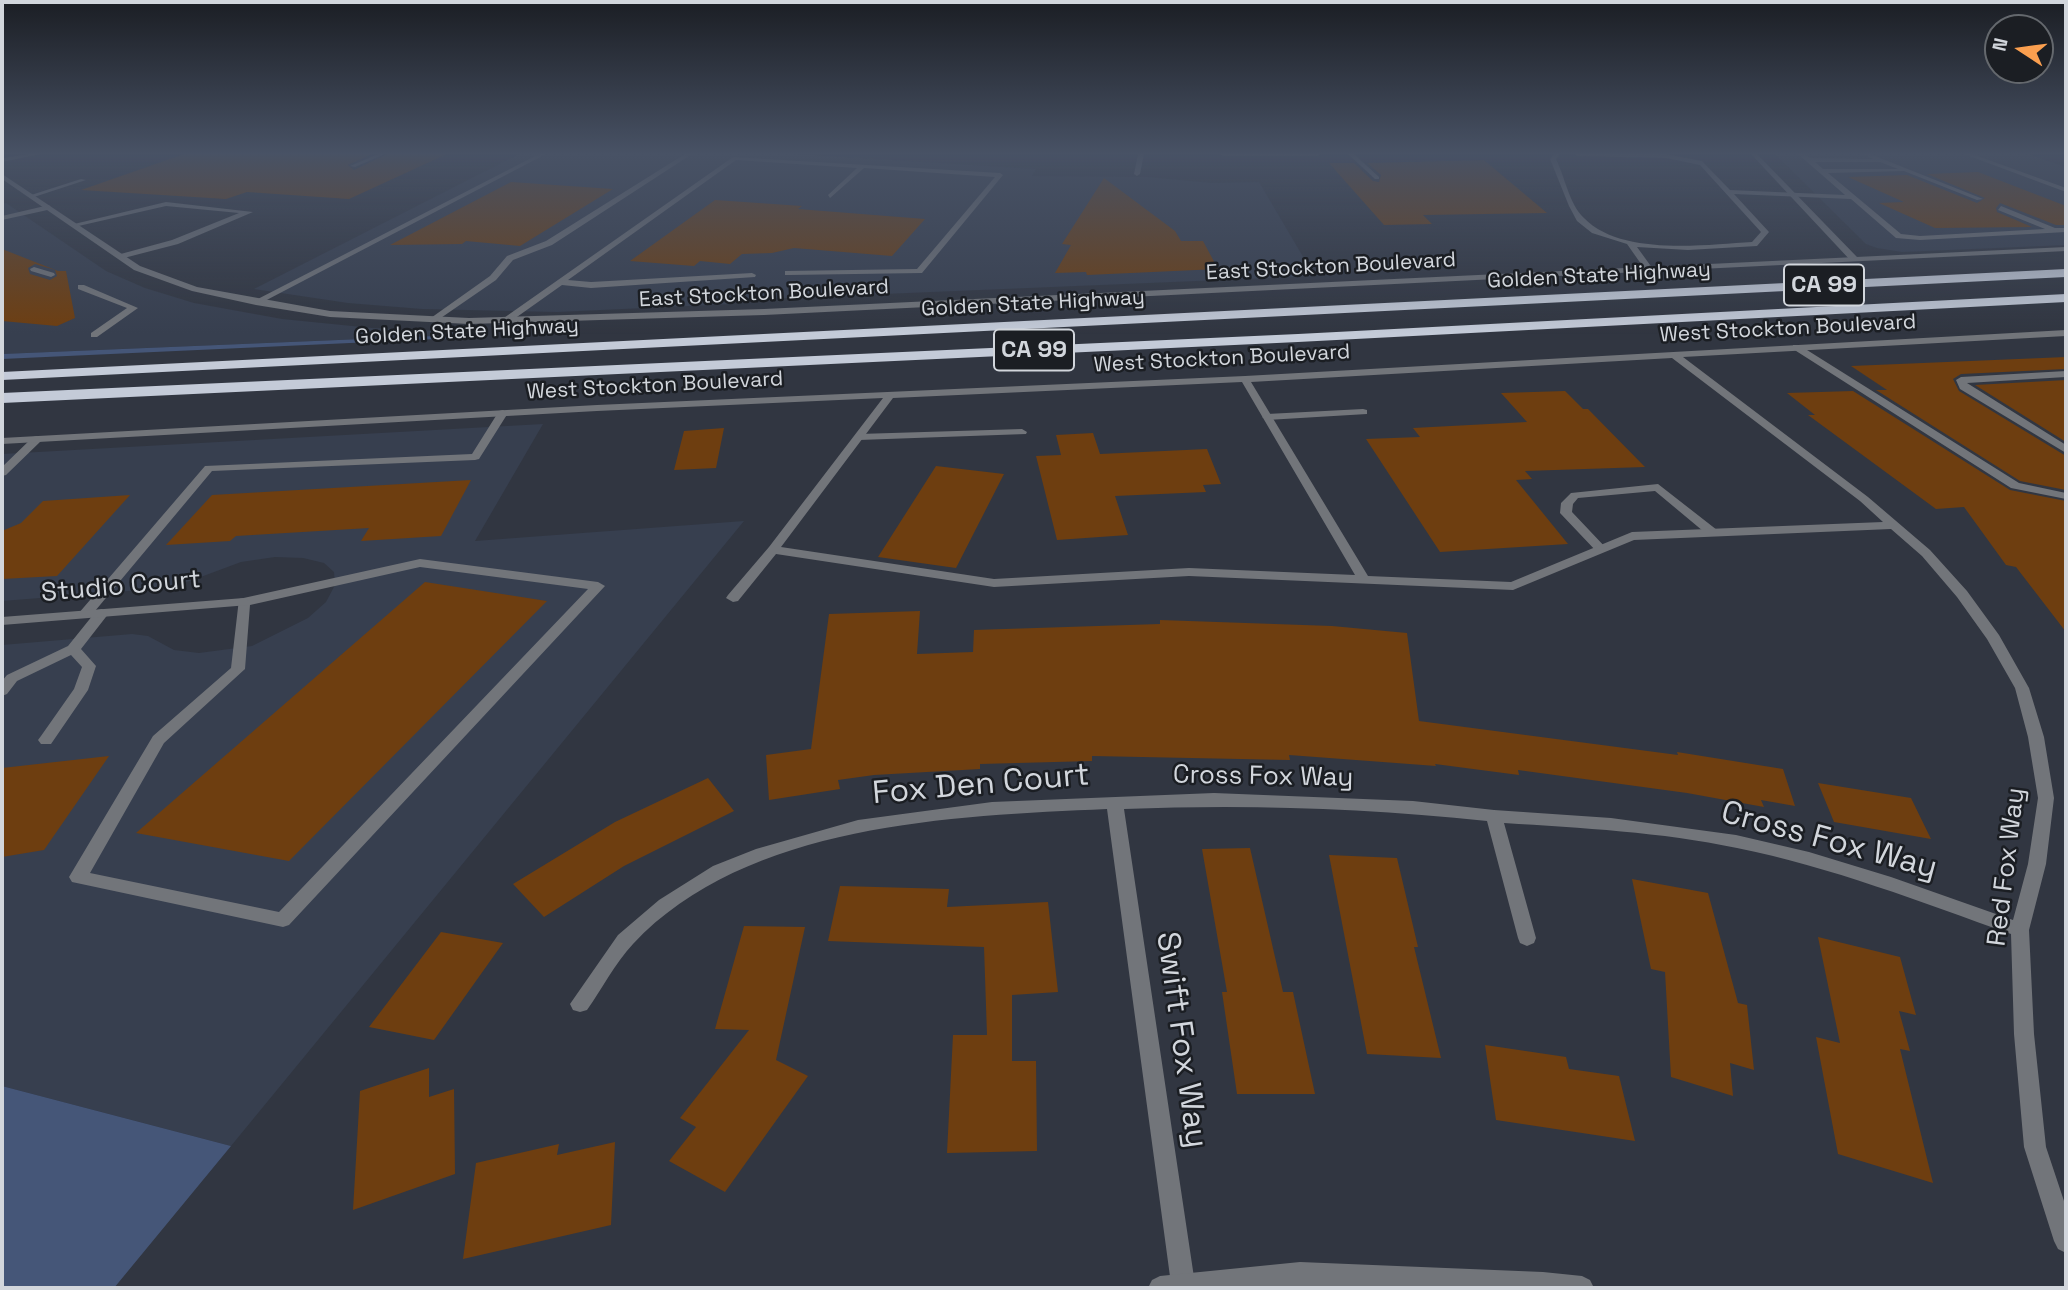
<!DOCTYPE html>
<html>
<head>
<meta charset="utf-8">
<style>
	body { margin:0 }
	#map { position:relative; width:2068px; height:1290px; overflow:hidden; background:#313641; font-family:"Space Grotesk",sans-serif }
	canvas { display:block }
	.frame { position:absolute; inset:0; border:4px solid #d2d6dc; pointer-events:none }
	.north { position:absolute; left:1984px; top:14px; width:70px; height:70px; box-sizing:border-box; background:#1b1e23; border:2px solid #64686d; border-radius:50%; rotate:283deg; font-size:19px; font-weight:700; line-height:28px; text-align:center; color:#d2d6dc }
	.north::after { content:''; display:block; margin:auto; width:24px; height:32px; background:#fa9f4f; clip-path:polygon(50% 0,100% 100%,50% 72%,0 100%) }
</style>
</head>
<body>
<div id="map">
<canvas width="2068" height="1290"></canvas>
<div class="frame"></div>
<div class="north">N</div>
</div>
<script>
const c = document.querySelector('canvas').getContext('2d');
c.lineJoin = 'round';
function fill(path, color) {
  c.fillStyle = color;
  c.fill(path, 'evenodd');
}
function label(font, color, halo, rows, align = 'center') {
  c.font = font + ' "Space Grotesk",sans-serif';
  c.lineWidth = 5;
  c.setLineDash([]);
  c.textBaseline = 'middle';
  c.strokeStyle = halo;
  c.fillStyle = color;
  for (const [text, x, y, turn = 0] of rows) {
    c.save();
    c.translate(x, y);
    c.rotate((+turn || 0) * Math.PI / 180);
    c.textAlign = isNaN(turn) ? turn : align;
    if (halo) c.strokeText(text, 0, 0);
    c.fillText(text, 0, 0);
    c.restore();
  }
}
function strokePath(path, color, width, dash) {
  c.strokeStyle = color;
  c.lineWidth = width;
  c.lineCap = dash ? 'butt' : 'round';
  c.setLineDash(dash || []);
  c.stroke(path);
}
const built = new Path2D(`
	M519 154H795L1036 169 1032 176 1148 177 1211 183 1259 182 1312 272 1317 276 787 298 738 301 733 304 557 312 422 309 348 303 254 289Z
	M1775 154H2028L2066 167V245L1902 252 1877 248 1866 244Z
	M6 203 106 271 145 288 194 303 282 319 372 328 462 332 458 335 2 354V204Z
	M543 424 475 541 744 521 231 1146 2 1086V645L132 634 148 636 174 650 199 653 252 646 308 618 326 602 335 585 334 572 324 563 303 558 275 557 241 562 190 581 154 589 2 601V454Z`);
const green = new Path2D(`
	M458 335 459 338 2 359V354Z
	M2 1086 231 1146 114 1288H2Z`);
const building = new Path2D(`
	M184 154H372L348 165 354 170 387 154H447L349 199 247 192 226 199 81 190Z
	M1484 160 1547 213 1423 215 1432 224 1384 225 1329 163H1354L1373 181 1379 182 1381 175 1367 163Z
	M1978 172 2066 206V225H2056L2000 203 1996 208 1997 212 2032 227 1935 228 1879 203 1904 202 1848 177 1907 175 1977 203 1985 198 1927 174Z
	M1104 178 1175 231 1181 241H1203L1218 269 1087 275 1086 272 1055 273 1071 245 1062 244Z
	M511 182 613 189 520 246 466 241 462 244 390 245Z
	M715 200 802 206 798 209 925 219 892 256 794 248 772 253 742 254 730 264 700 261 694 266 630 261Z
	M2 249 58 271H66L75 318 57 326 2 321ZM35 264 55 270 57 276 50 280 30 274 28 268Z
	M2066 357V369L1961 374 1953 379 1959 391 2066 456V490L2020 481 1876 390H1887L1851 366Z
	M2066 380V442L1975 385Z
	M1565 391 1583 409H1588L1645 467 1525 471 1532 479 1516 480 1568 544 1440 552 1366 439 1420 437 1413 428 1527 422 1501 393Z
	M1853 391 2010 490 2066 501V632L2016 567 2006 565 1964 507 1936 509 1808 415H1815L1787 393Z
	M724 428 716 468 674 470 684 431Z
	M1093 433 1100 454 1207 449 1221 484 1203 485 1206 492 1115 496 1128 535 1057 540 1036 456 1061 455 1056 435Z
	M936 466 1004 474 956 568 878 557Z
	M471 480 441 536 361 541 369 528 236 536 230 541 166 545 212 495Z
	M130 495 57 576 2 579V531L21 523 43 501Z
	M425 582 547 601 289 861 136 833Z
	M920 611 917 654 973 652 974 630 1160 624V620L1332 626 1407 633 1419 721 1678 755 1677 752 1783 769 1795 806 1761 800 1764 807 1687 793 1518 770 1519 775 1435 764 1436 766 1289 755 1290 760 1092 756V761L980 764V769L874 775 838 780 840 789 769 800 766 755 811 749 829 614Z
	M109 756 44 850 2 857V768Z
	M708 778 734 811 624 866 544 917 513 884 615 822Z
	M1818 783 1911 798 1931 839 1834 822Z
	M1250 848 1283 992H1293L1315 1094H1237L1222 992H1227L1202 849Z
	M1329 855 1397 858 1418 947H1414L1441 1058 1367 1054Z
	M1632 879 1708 893 1738 1003 1747 1005 1754 1070 1730 1063 1733 1096 1671 1077 1665 972 1651 969Z
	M840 886 949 889 947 907 1048 902 1058 992 1012 995V1061H1036L1037 1151 947 1153 953 1035H987L984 947 828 941Z
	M744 926 805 927 776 1060 808 1076 725 1192 669 1161 696 1127 680 1118 749 1030 715 1029Z
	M441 932 503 943 434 1040 369 1027Z
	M1818 937 1900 957 1916 1015 1899 1011 1910 1051 1900 1049 1933 1183 1838 1154 1816 1037 1840 1043Z
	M1485 1045 1566 1057 1569 1069 1619 1076 1635 1141 1496 1120Z
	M429 1068V1097L454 1089 455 1174 353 1210 360 1091Z
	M615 1142 611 1225 463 1259 476 1163 559 1144 557 1155Z`);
const service = new Path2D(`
	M29 154H41L2 162V158Z
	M378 154H385L355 167 350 166Z
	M539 154H546L259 304 252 302Z
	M685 154H692L552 245 513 260 496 280 435 322 428 320 490 276 507 256 546 241Z
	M1554 154H1560L1556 159C1565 177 1569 204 1584 218 1621 256 1703 245 1752 242L1761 232 1700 165 1666 158 1577 156 1574 154H1666L1702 161 1730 190 1845 195 1798 154H1804L1810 158 1873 159 1863 154H1870L1983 199 1977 200 1904 171 1828 173 1901 234 1920 236 2045 229 1998 210 2001 206 2055 228H2066V232L1920 240 1896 238 1851 199 1734 194 1769 232 1757 246 1688 250 1637 247 1653 269 1649 271H1646L1627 244 1592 233 1577 221 1569 206 1550 159ZM1815 162H1880L1898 169H1823Z
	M1964 154H1972L2066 188V192Z
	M733 157 1000 173 1003 175 922 273 788 275H785V271L917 269 995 177 864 168 830 198 828 195 857 168 736 160 568 280 591 282 752 273 756 275 755 277 591 288 562 285 507 324H501V320Z
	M81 179 86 180 34 197 28 196Z
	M166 202 253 212 178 244 120 259 116 257 117 255 172 240 239 213 166 206 74 227 70 225Z
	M49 205 52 209 2 220V216Z
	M34 267 54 273 55 275 51 277 31 271 30 269Z
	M78 285H84L138 308 97 337H91V333L127 308 78 289Z
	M1793 345H1799L2019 483 2066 493V499L2011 488 1793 349Z
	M2066 371V377L1967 383 2066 445V453L1960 389 1956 380 1961 377Z
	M1363 409 1367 410V414L1267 420 1262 417 1267 414Z
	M503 410 508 413 479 459 475 460 212 471 90 617H80L78 614 205 466 472 454 499 411Z
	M1022 429 1027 432 1026 434 859 440 854 437 859 434Z
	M37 436 42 439 41 441 6 475 2 476V467L33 437Z
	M1658 484 1717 530 1719 533 1717 536H1709L1655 491 1578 498 1573 504 1572 512 1607 549 1601 553 1597 552 1560 513 1561 503 1571 493Z
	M420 559 598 582 605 586 289 925 283 927 72 882 69 877 72 872 153 736 231 668 239 599ZM420 567 588 589 279 912 90 873 164 743 245 669 250 605Z
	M102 609 109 613 81 649 96 666 88 690 51 744H41L38 740 41 736 74 689 82 667 71 655 17 681 7 694 2 696V681L7 675 68 646 97 610Z`);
const minor = new Path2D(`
	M1138 154H1144L1140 174 1137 176 1134 174Z
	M1220 154H1321L1318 156H1223Z
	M1348 154H1354L1379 177V179H1375Z
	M1751 154H1757L1857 257V261H1851Z
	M2066 330V336L1683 357 1868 497 1930 550 1967 591 1999 635 2029 688 2044 737 2054 798 2046 864 2029 930 2034 1034 2046 1147 2066 1207V1253L2058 1249 2054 1241 2024 1147 2014 1034 2011 934C1921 902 1831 867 1737 848 1661 832 1582 828 1504 823L1536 938 1534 943 1527 946 1520 943 1518 938 1487 821C1366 808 1245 804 1124 809L1195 1284 1193 1288H1173L1171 1284 1107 809C952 816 747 823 633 944 615 963 602 989 587 1010L580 1012 573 1010 570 1004 618 935 659 900 713 866 756 849 858 820 992 802 1214 793 1413 801 1494 810 1611 818 1736 835 1809 852 1891 877 2013 920 2028 864 2038 798 2028 737 2015 688 1987 639 1957 597 1922 556 1891 529 1634 540 1513 590 1189 576 994 587 776 554 738 601 733 602 726 598 728 595 769 547 883 398 597 411 2 444V438L597 405 1245 376ZM1672 358 1860 501 1883 522 1632 532 1511 582 1368 576 1251 382ZM1242 382 1355 575 1189 568 994 579 781 547 893 398Z
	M244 598 251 602 249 605 2 625V617Z`);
const tertiary = new Path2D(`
	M2 174 140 266 197 287 330 311 469 318 764 309 2066 247V251L764 315 469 324 330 317 256 305 192 291 134 270 2 179Z
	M1300 1262 1543 1272 1582 1276 1590 1280 1594 1288H1357L1300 1286 1277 1288H1148L1152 1280 1160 1276Z`);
const motorway = new Path2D(`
	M2066 269V277L2 380V372Z
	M2066 294V302L1298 342 2 403V393L1298 334Z`);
const farStreetnames = [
	["East Stockton Boulevard",1331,267,-3],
	["Golden State Highway",1599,276,-3],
	["East Stockton Boulevard",764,294,-3],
	["Golden State Highway",1033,304,-3],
	["West Stockton Boulevard",1788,329,-3],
	["Golden State Highway",467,332,-3],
	["West Stockton Boulevard",1222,359,-3],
	["West Stockton Boulevard",655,386,-3]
];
const shields = [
	[1824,285,80],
	[1034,350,80]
];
const shieldNames = [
	["CA 99",1824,285],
	["CA 99",1034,350]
];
const streetNames = [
	["Studio Court",121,587,-5],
	["Cross Fox Way",1263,777,1],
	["Red Fox Way",2007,867,-83]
];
const nearStreetnames = [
	["Fox Den Court",981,785,-5],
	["Cross Fox Way",1829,841,15],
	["Swift Fox Way",1181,1040,82]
];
fill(built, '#373f4f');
fill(green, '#455678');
fill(building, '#6e3e10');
fill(service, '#72757a');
fill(minor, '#72757a');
fill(tertiary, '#72757a');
fill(motorway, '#c4cbd8');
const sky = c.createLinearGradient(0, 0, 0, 334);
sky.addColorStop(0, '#1b1e24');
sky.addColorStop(0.46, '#485265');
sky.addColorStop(1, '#48526500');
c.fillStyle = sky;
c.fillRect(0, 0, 2068, 334);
label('21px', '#d2d6dc', '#1b1e23', farStreetnames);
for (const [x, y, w] of shields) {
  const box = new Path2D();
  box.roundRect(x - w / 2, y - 20.5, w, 41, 5);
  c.fillStyle = '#1b1e23';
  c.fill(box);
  strokePath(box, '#d2d6dc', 2);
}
label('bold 24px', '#d2d6dc', null, shieldNames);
label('26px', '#d2d6dc', '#1b1e23', streetNames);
label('32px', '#d2d6dc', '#1b1e23', nearStreetnames);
</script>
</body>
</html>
